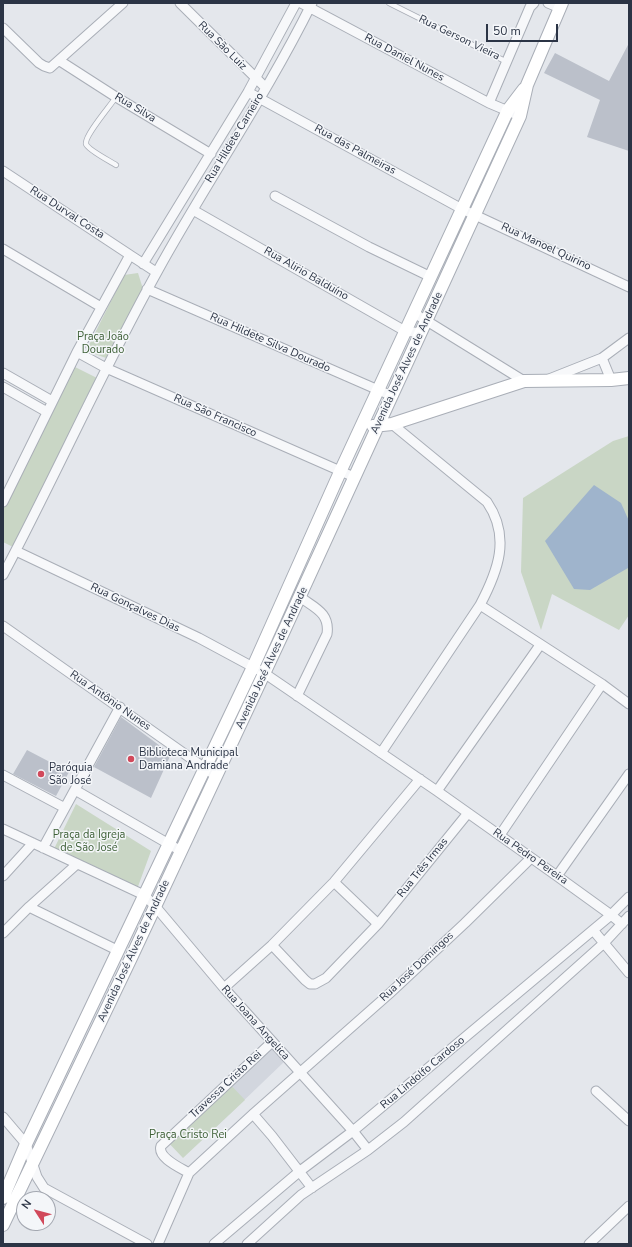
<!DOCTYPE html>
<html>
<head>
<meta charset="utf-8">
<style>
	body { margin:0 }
	#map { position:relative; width:632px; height:1247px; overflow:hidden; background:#e4e7ec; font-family:"Nunito Sans",sans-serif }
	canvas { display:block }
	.frame { position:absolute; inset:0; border:4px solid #2b3445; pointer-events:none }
	.north { position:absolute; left:16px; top:1191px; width:40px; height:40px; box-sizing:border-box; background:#f4f6f9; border:1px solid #a4a8b1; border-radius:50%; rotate:306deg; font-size:11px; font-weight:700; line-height:16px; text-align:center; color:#2b3445 }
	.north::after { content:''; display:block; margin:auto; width:14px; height:18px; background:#d1495b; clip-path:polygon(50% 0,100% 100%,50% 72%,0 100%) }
	.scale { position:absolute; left:486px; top:24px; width:72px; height:18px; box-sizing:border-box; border:2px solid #2b3445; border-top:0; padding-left:5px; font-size:12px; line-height:14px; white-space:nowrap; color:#2b3445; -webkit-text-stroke:3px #f4f6f9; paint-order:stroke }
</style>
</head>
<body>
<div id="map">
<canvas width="632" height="1247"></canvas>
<div class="frame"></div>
<div class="north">N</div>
<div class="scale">50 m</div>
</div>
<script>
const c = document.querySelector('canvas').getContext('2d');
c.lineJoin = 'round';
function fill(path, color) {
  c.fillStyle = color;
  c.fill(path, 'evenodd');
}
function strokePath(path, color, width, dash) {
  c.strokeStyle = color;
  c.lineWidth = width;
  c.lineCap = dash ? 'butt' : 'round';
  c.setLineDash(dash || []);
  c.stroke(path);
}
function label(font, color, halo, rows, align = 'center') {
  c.font = font + ' "Nunito Sans",sans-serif';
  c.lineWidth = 3;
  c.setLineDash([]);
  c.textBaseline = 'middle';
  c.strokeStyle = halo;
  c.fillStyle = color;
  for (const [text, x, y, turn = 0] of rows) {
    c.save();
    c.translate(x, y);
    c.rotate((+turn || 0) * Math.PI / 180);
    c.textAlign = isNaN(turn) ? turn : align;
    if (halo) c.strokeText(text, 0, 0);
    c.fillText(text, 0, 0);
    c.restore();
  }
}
const built = new Path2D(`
	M267 1042 285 1061 211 1132 193 1111Z`);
const green = new Path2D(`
	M138 273 143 289 109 359 86 351 124 275Z
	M75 367 99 379 15 548 3 542V509Z
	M629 436V615L619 630 552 594 541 630 521 572 523 498 613 441Z
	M76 804 151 851 136 892 53 851Z
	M226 1080 245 1100 183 1158 164 1138Z`);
const water = new Path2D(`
	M594 485 621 503 629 521V565L628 568 590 590 574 589 545 541Z`);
const building = new Path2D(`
	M629 43V151L587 137 600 100 544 73 555 53 609 81Z
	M121 717 171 754 151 798 94 767Z
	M27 750 69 772 56 796 13 774Z`);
const lane = new Path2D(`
	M389 3 507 62
	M116 165C110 161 88 150 86 144 84 136 111 105 116 97`);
const street = new Path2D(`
	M180 3 266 88
	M301 3 489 103 520 116
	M548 3 560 8
	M3 28 39 63 44 66 50 68 123 3
	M60 61 116 97 211 154
	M248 92 462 209 629 287
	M489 103 530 7 534 3
	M3 171 130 255
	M275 196 369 247 431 277
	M193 210 405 331 421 333
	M3 249 101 307
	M143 264 248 92 296 3
	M147 289 392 396
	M414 313 524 381
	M77 352 106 368 354 477
	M602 358 611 380
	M3 373 52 401
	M549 379 602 358 629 338
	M3 387 47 412
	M3 502 77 352 130 255 156 272
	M16 551 199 638 264 673 437 791 557 876 611 915 622 924
	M3 575C56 475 102 371 157 272 207 181 266 96 312 3
	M480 605 602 684 629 704
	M3 626 216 776
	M297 696 327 634C330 613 315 608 300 597
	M381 753 480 605C498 571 511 537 487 502L392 424
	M3 775 65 808
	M75 790 181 851
	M437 791 540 645
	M3 829 144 895 155 906 224 988 353 1131 368 1150
	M500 835 602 684
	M43 848 120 707
	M3 876 33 843
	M557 876 629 774
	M29 907 119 951
	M378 924 468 813
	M593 930 629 973
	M3 933 29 907 77 864
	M272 945 305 980 310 984H315L326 978 378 924 334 882
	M224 988 272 945 334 882 420 779
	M596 1091 629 1121
	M253 1114 272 1136 312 1188
	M3 1117 26 1144 37 1177 44 1188 147 1244
	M189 1173C181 1168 157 1158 161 1146L272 1042
	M158 1244 189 1173 253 1114 389 994 465 923 531 858
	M214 1244 300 1171 353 1131 593 930 611 915 629 897
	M247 1244 301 1195 368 1150 404 1122 604 943 629 916
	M589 1244 629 1206`);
const secondary = new Path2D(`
	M373 426 392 424 524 381 611 380 629 378
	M3 1198 26 1144 253 667 340 472 508 110 524 89
	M3 1225 131 958 283 633 520 116 527 85 562 3`);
const markers = [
	[131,759,4,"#d1495b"],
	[41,774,4,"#d1495b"]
];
const streetNames = [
	["Rua Gerson Vieira",459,38,26],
	["Rua São Luiz",222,46,45],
	["Rua Daniel Nunes",404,58,28],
	["Rua Silva",135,108,31],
	["Rua Hildete Carneiro",235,138,-59],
	["Rua das Palmeiras",355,150,29],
	["Rua Durval Costa",67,213,33],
	["Rua Manoel Quirino",546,247,25],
	["Rua Alirio Balduíno",306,274,30],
	["Rua Hildete Silva Dourado",270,343,24],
	["Avenida José Alves de Andrade",407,363,-65],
	["Rua São Francisco",215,416,24],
	["Rua Gonçalves Dias",135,608,26],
	["Avenida José Alves de Andrade",272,658,-65],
	["Rua Antônio Nunes",110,701,35],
	["Rua Pedro Pereira",530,857,35],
	["Rua Três Irmas",423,868,-51],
	["Avenida José Alves de Andrade",134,951,-65],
	["Rua José Domingos",417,967,-43],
	["Rua Joana Angelica",255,1023,48],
	["Rua Lindolfo Cardoso",423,1073,-40],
	["Travessa Cristo Rei",226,1085,-43]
];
const parkNames = [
	["Praça João",103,337],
	["Dourado",103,350],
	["Praça da Igreja",89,835],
	["de São José",89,848],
	["Praça Cristo Rei",188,1135]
];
const poiNames = [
	["Biblioteca Municipal",139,753],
	["Damiana Andrade",139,766],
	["Paróquia",49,768],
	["São José",49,781]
];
fill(built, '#d2d6de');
fill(green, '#c9d6c5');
fill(water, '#9fb4cc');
fill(building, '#bbc0ca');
strokePath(lane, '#a9aeb7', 6);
strokePath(street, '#a9aeb7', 11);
strokePath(secondary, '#a9aeb7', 14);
strokePath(lane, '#f7f8fa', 4.5);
strokePath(street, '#f7f8fa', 9);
strokePath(secondary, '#fff', 12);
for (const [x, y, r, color] of markers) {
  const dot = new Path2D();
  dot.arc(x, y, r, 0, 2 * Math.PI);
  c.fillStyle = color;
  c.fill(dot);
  strokePath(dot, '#f4f6f9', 1.5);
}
label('11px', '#2b3445', '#f4f6f9', streetNames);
label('11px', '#3f6138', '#f4f6f9', parkNames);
label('11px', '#2b3445', '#f4f6f9', poiNames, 'left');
</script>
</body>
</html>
